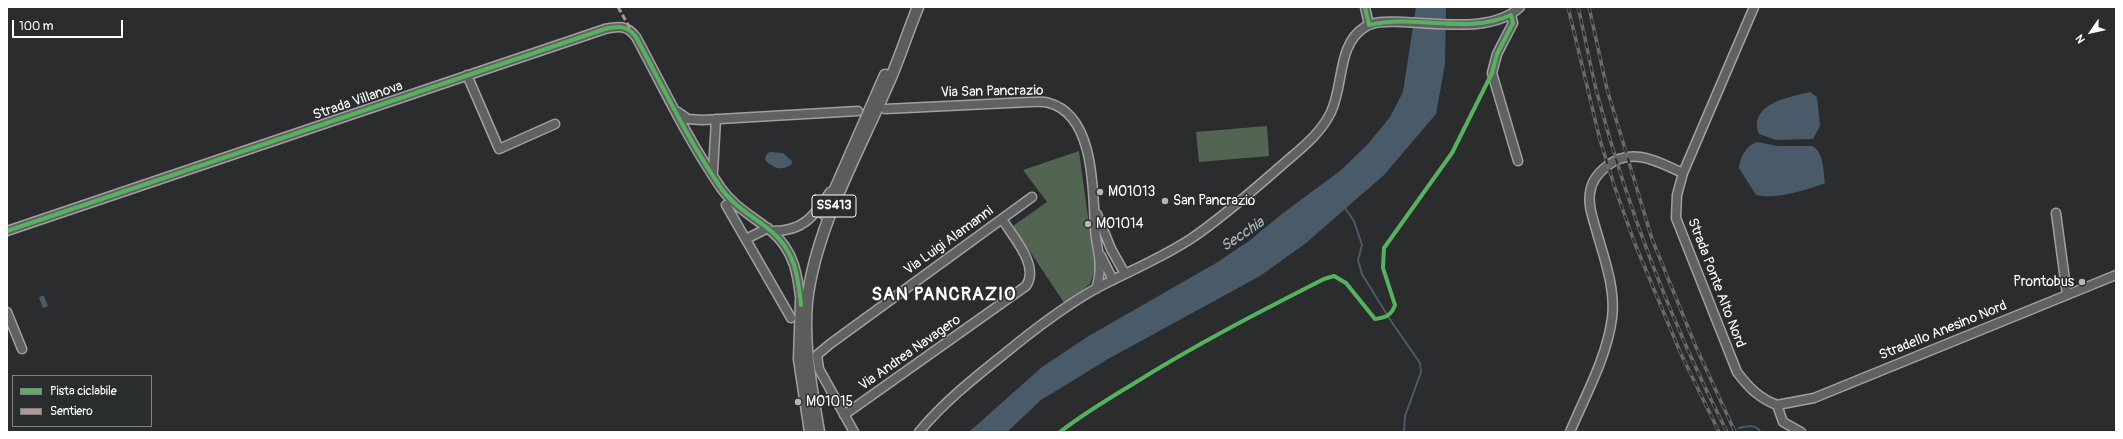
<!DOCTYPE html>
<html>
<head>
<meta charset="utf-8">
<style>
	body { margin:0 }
	#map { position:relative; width:2123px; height:439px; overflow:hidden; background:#2b2c2d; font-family:Pangolin,sans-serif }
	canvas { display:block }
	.frame { position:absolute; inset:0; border:8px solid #fff; pointer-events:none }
	.legend { position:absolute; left:12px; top:375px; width:140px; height:52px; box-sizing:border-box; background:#2a2d2e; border:1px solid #7f8182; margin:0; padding:5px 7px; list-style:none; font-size:12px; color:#fff }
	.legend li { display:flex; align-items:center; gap:8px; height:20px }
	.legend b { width:20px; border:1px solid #7f8182 }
	.north { position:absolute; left:2071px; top:12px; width:40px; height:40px; -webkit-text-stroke:3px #2a2d2e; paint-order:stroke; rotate:236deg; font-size:11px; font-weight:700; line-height:16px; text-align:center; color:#fff }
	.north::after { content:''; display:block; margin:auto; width:14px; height:18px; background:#fff; clip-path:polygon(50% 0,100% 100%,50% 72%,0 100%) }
	.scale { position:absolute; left:12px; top:20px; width:111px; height:18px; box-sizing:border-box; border:2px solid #fff; border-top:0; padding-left:5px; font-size:12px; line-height:14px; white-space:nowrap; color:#fff; -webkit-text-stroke:3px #2a2d2e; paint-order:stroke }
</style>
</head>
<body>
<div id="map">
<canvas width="2123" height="439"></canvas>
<div class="frame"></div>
<ul class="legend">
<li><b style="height:5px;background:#56b35d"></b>Pista ciclabile</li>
<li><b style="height:5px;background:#b2968c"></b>Sentiero</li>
</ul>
<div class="north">N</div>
<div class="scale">100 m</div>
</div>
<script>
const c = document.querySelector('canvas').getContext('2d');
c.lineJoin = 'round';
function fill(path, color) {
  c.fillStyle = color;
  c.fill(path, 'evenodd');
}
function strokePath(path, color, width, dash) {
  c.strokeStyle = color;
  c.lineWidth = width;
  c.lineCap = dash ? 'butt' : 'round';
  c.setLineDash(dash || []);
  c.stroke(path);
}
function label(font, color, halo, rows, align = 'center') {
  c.font = font + ' Pangolin,sans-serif';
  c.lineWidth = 3;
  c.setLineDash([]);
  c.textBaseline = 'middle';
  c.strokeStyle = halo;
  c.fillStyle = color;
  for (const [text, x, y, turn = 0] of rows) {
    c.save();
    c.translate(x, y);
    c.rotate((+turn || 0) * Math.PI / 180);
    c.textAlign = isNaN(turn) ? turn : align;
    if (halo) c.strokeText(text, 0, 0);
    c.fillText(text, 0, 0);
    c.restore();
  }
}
const green = new Path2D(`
	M1267 126 1269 156 1199 162 1196 132Z
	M1079 151 1095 269 1090 284 1065 304 1013 226 1047 202 1023 170Z`);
const water = new Path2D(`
	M1416 7H1446L1445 64 1436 114 1384 175 1306 243 1260 276 1108 359 1041 400 1007 432H969L1042 367 1087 337 1216 263 1249 241 1283 213 1340 171 1368 144 1390 117 1403 92Z
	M1810 92 1817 97 1820 126 1813 139 1776 140 1759 134C1748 104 1789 97 1810 92Z
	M1758 142 1777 146H1812C1824 152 1823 170 1825 183 1808 190 1774 200 1756 195L1739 168C1740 157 1747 144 1758 142Z
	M770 152 783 153 792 161V164C782 172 773 168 765 160L766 155Z
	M41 296H44L48 306 43 308 39 298Z`);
const stream = new Path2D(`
	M1345 208 1354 221 1362 245 1358 260 1362 274 1391 321 1420 363 1421 372 1405 416 1404 432
	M1739 428C1748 426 1755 424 1761 432`);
const minor = new Path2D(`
	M1365 7 1369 25
	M1754 7 1683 173 1677 195 1676 218 1737 372C1749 388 1759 398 1777 405L1783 422 1801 432
	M1511 15 1513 23 1497 54 1492 73 1518 161
	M467 75 499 149 555 124
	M885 109 1030 102C1036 102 1043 101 1049 103 1095 115 1093 192 1095 229 1097 254 1104 263 1096 289
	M678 112 688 119 702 120 858 111
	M713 172 716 119
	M726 205 791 318
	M2056 213 2067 295
	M1097 214 1111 249 1125 274
	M7 231 605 29C619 26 627 25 636 37 663 87 688 140 721 188 734 207 754 217 771 231 795 251 798 276 801 305
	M771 231C802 232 814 217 830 192
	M746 239 768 228
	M1101 256 1113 280
	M7 312 22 349
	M1777 405 1814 398 2116 275
	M844 415 1026 286C1040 266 1013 237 1002 219
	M854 432 819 369 817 355 830 344 1032 197
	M919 432C944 402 973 379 1003 355 1032 331 1062 308 1095 289 1127 272 1162 258 1192 238 1223 217 1252 191 1281 166 1299 150 1320 135 1331 112 1344 85 1337 44 1365 27 1376 20 1391 22 1403 22 1438 23 1493 33 1520 7
	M1570 432C1585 396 1607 357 1612 318 1616 288 1603 255 1595 226 1592 216 1588 204 1590 193 1591 182 1598 173 1607 166 1632 146 1658 162 1683 173`);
const major = new Path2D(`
	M824 214 885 75
	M801 301 799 359 810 432
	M819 432C812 389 803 346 807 302 815 230 857 155 886 89 898 63 907 34 918 7`);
const rail = new Path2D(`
	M1568 7 1600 140 1615 188 1635 244 1681 354 1719 432
	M1578 7C1585 36 1590 65 1597 93 1628 210 1672 324 1727 432
	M1589 7 1607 89 1652 239 1696 347 1735 432`);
const quiet = new Path2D(`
	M618 7 631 30`);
const cycleway = new Path2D(`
	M7 231 605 29C619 26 627 25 636 37 663 87 688 140 721 188 734 207 754 217 771 231 795 251 798 276 801 305
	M1060 432C1083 414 1108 399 1133 384 1195 345 1259 312 1324 279L1334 276 1346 283 1375 319C1385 318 1392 315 1395 305L1383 268 1384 248 1452 153 1492 73 1497 54 1513 23 1511 15C1466 35 1416 14 1369 25L1365 7`);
const markers = [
	[1100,192,4,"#b5b5b6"],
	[1165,201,4,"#b5b5b6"],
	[1088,224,4,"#b5b5b6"],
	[2082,282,4,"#b5b5b6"],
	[798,402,4,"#b5b5b6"]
];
const shields = [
	[834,206,44]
];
const shieldNames = [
	["SS413",834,206]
];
const streetNames = [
	["Via San Pancrazio",992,92,-1],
	["Strada Villanova",358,101,-19],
	["Via Luigi Alamanni",949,241,-36],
	["Strada Ponte Alto Nord",1716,283,69],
	["Stradello Anesino Nord",1943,331,-22],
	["Via Andrea Navagero",910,353,-35]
];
const poiNames = [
	["MO1013",1108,192],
	["San Pancrazio",1173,201],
	["MO1014",1096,224],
	["Prontobus",2074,282,"right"],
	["MO1015",806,402]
];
const waterNames = [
	["Secchia",1243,235,-34]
];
const districtNames = [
	["SAN PANCRAZIO",944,295]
];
fill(green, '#526452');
fill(water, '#495b69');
strokePath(stream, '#495b69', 2);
strokePath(minor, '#a0a0a0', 11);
strokePath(major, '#a0a0a0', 13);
strokePath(minor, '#606162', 8);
strokePath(major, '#5c5d5a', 10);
strokePath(rail, '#686969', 3.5);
strokePath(rail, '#2a2d2e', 2, [6]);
strokePath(quiet, '#b2968c', 3, [6, 3]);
strokePath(cycleway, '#56b35d', 4);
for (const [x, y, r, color] of markers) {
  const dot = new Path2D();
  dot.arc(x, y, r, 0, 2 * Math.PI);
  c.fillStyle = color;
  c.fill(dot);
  strokePath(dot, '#2a2d2e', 1.5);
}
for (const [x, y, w] of shields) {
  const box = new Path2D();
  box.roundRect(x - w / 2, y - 11, w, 22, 3);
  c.fillStyle = '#2a2d2e';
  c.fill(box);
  strokePath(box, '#fff', 1);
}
label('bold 13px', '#fff', null, shieldNames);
label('14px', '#fff', '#2a2d2e', streetNames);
label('14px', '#fff', '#2a2d2e', poiNames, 'left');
label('italic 15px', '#aeb7be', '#2a2d2e', waterNames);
c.letterSpacing = '1px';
label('bold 18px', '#fff', '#2a2d2e', districtNames);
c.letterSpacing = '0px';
</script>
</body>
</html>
